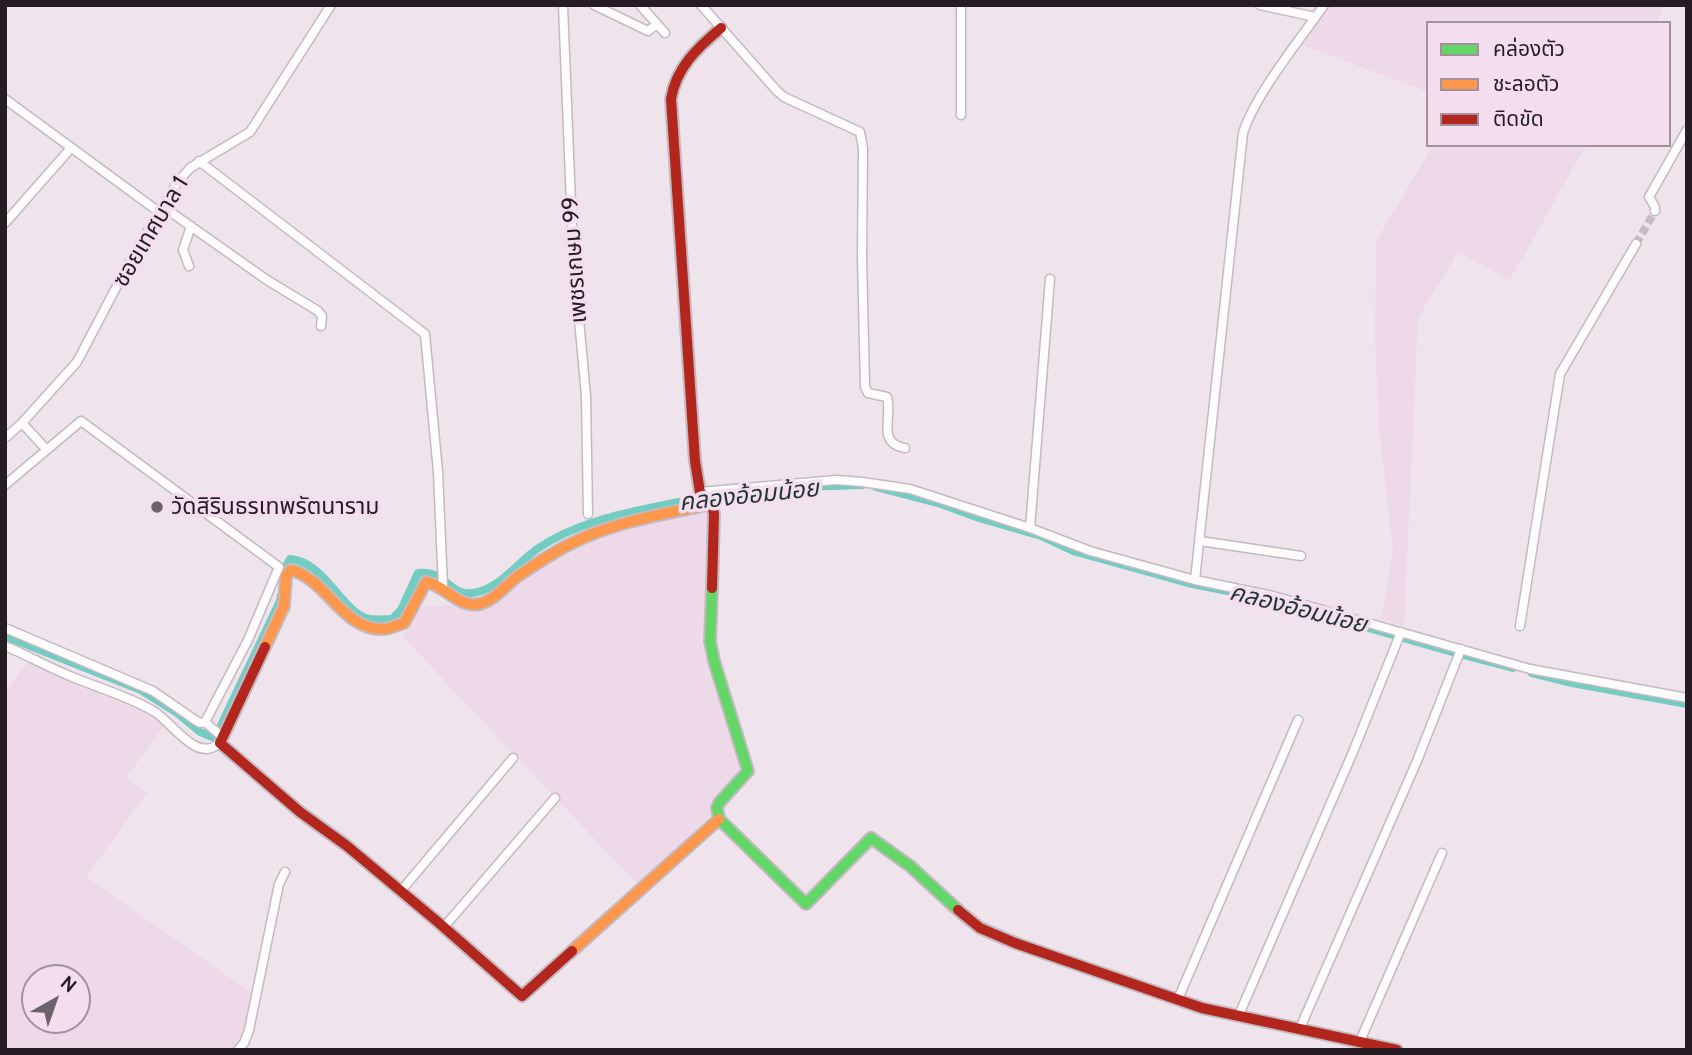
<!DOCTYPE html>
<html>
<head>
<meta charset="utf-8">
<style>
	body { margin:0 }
	#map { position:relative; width:1692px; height:1055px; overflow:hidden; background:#efe3ec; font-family:Cabin,"Noto Sans Thai",sans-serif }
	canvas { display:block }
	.frame { position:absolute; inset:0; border:7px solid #251d23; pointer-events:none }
	.legend { position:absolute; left:1426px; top:21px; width:245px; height:126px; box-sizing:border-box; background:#f4deee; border:2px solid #a1919d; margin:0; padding:9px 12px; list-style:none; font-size:21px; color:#251d23 }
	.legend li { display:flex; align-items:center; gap:14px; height:35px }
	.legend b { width:35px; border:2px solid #a1919d }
	.north { position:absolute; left:21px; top:964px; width:70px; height:70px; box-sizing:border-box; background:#f4deee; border:2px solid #a1919d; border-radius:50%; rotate:40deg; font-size:19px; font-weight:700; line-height:28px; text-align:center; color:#251d23 }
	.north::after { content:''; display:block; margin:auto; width:24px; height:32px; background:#6c6269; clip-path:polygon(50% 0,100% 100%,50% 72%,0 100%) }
</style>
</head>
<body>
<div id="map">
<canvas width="1692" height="1055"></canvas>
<div class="frame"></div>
<ul class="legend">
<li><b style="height:9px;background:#63d668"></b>คล่องตัว</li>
<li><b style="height:9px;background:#ff974d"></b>ชะลอตัว</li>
<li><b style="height:9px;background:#b3261e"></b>ติดขัด</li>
</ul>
<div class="north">N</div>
</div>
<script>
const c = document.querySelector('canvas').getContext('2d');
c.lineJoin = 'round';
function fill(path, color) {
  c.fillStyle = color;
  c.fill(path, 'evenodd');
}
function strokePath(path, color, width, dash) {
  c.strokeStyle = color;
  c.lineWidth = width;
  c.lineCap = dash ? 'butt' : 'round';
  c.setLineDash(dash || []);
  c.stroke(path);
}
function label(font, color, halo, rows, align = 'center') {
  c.font = font + ' Cabin,"Noto Sans Thai",sans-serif';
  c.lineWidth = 7;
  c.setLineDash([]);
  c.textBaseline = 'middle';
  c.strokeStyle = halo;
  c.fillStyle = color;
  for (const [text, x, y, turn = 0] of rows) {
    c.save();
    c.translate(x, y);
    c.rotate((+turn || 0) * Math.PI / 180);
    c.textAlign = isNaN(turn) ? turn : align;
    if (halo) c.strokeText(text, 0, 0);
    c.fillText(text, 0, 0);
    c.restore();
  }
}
const built = new Path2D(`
	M1326 5H1665L1656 23H1428V92L1299 44Z
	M1433 145H1586L1510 280 1458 252 1418 318 1404 625 1381 620 1393 549 1379 427 1375 338 1376 241Z
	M694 502 709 506 703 648 747 780 638 885 403 637 416 607 481 604 546 549 603 522Z
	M28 662 168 719 126 778 147 793 86 877 252 993 246 1033 234 1050H5V692ZM35 978H77V1020H35Z`);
const canal = new Path2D(`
	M799 487 863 485
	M876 487 941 504 979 518 1041 536 1073 551 1188 583 1277 601
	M283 578V571L290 559C326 562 342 613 369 619 376 620 385 619 392 619L401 610 418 573C449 569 449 602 481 591 503 584 519 562 537 549 578 521 626 513 674 503 692 500 709 494 727 493
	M1299 608 1452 652 1513 668
	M5 636 141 690 176 712 200 732 215 738 280 601 281 595
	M1532 673 1572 683 1687 704`);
const streetTunnel = new Path2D(`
	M1636 244 1655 211`);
const street = new Path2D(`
	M563 5 573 254 586 396 588 514
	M594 5 648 31 657 24
	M640 5 665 33
	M701 5 777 91 784 97 860 132 863 148 862 256 865 387 868 393 887 397C893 417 876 443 905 448
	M1260 5 1315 17
	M5 99 159 212
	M961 115V5
	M199 161 425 334 438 472 443 587
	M162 206 267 280 318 311 322 316 321 326
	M1655 211V207L1649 197 1687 130
	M5 223 71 148
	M189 266 183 250 191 226
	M22 423 46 449
	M5 438 22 423 77 362 131 259 177 183 190 168 250 132 331 5
	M5 485 81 421 279 567 248 640 205 722
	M700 492 836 480 862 482 910 489 1030 528 1090 551 1195 580 1273 596 1530 669 1687 698
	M1030 528 1050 279
	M1200 541 1301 556
	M1195 580 1243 133C1256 93 1299 41 1324 5
	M1520 626 1560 374 1636 244
	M5 628 153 691 195 720 200 723 205 722 219 734
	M5 646C27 655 48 667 70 676 98 688 129 696 155 712 172 723 196 761 217 745
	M400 892 513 758
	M444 927 555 798
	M1178 999 1298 720
	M1238 1017 1353 752 1401 632
	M1300 1028 1417 761 1461 649
	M1360 1041 1442 853
	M238 1050 244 1043 249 1030 279 884 285 872`);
const fast = new Path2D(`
	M712 588 710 641 714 661 748 771 719 803 717 808 719 819 806 904 871 838 910 866 958 910`);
const slow = new Path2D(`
	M265 647 284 606 286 576 291 570C327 579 342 630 383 629 389 629 397 625 404 623L426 582C445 585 458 608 479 604 494 601 506 585 518 576 534 565 551 554 568 545 612 522 663 514 712 504
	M572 951 719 819`);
const jam = new Path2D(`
	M712 588 714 514 712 504 700 492 695 461 671 99C676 68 697 48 721 28
	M265 647 220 743 300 812 347 846 439 923 522 996 572 951
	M958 910 980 928 1015 943 1202 1008 1397 1050`);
const markers = [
	[157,507,7,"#6c6269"]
];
const streetNames = [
	["ซอยเทศบาล 1",151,232,-59],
	["เพชรเกษม 99",575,260,-94]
];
const poiNames = [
	["วัดสิรินธรเทพรัตนาราม",171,507]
];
const waterNames = [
	["คลองอ้อมน้อย",749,496,-6],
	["คลองอ้อมน้อย",1298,609,14]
];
fill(built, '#eed9e8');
strokePath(canal, '#73ccc1', 8);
strokePath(streetTunnel, '#c7bbc4', 8, [8, 4]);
strokePath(street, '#c3bac1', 11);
strokePath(fast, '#c3bac1', 14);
strokePath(slow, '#c3bac1', 14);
strokePath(jam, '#c3bac1', 14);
strokePath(street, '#fdfbfc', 8);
strokePath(fast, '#63d668', 10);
strokePath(slow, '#ff974d', 10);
strokePath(jam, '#b3261e', 10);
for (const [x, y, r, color] of markers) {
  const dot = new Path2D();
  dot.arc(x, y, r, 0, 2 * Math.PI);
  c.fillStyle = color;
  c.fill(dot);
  strokePath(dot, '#f4deee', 2.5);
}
label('23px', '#251d23', '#f4deee', streetNames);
label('23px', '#251d23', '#f4deee', poiNames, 'left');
label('italic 24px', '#1f3531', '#f4deee', waterNames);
</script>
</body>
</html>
